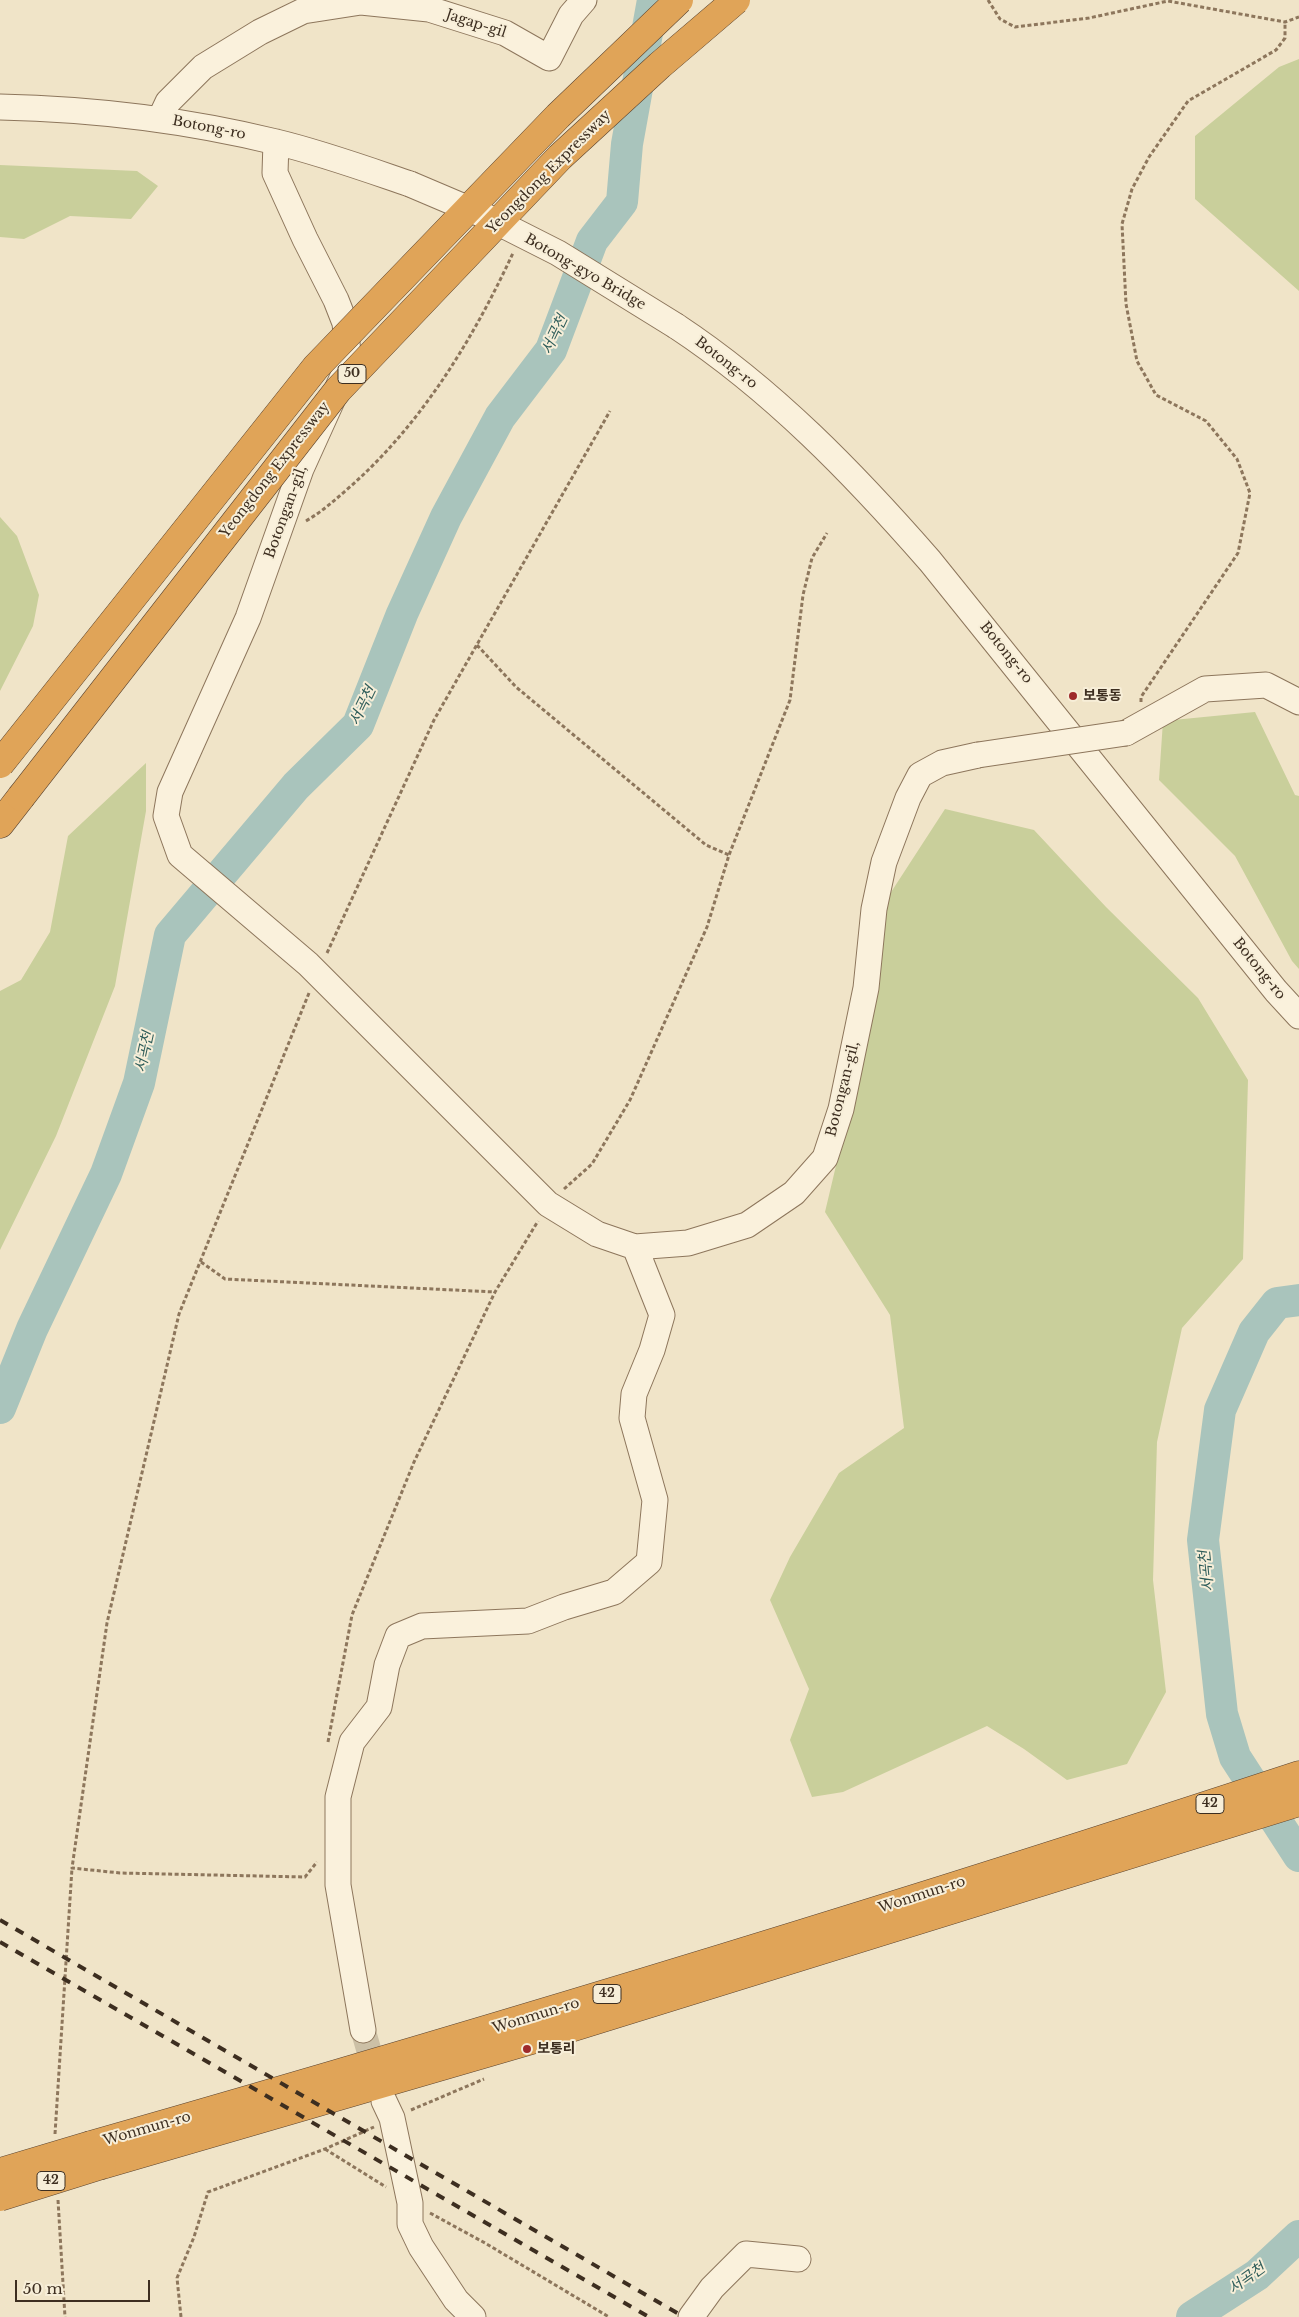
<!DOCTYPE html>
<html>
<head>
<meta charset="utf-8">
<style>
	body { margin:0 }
	#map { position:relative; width:1299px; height:2317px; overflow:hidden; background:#f0e4c8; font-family:"Libre Baskerville",serif }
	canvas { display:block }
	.scale { position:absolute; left:15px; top:2280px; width:135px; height:22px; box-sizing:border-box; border:2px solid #3d2e20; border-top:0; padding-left:6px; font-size:15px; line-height:18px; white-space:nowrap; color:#3d2e20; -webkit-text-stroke:4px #f7eed8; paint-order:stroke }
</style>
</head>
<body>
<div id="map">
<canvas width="1299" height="2317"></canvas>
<div class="scale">50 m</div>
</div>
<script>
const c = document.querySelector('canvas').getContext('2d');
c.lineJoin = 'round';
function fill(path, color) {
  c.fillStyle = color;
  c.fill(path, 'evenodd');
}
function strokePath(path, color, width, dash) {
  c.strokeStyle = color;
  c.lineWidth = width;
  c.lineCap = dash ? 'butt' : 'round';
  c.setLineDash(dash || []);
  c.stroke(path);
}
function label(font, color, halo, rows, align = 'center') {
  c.font = font + ' "Libre Baskerville","Noto Sans KR",serif';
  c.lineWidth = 4;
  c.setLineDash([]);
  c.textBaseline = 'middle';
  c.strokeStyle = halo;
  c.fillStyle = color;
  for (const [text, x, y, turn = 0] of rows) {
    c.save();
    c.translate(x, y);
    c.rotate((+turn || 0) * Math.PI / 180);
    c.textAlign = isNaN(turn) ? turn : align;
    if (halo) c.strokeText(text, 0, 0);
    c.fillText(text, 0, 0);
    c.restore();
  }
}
const green = new Path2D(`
	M1299 59V291L1195 199V136L1279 67Z
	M0 165 137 171 158 186 131 219 70 216 24 239 0 237Z
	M0 517 17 536 39 595 33 626 0 691Z
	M1255 712 1295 795 1299 796V969L1292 961 1235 856 1159 780 1163 721Z
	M146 763V811L115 986 56 1136 0 1250V991L21 980 50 932 68 836Z
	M945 809 1034 830 1106 907 1198 998 1248 1080 1243 1259 1182 1328 1157 1442 1153 1580 1166 1692 1127 1764 1067 1780 1024 1749 987 1726 843 1792 812 1797 790 1740 809 1689 770 1600 790 1557 839 1473 904 1428 890 1315 825 1212 872 1014 884 903Z`);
const river = new Path2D(`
	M1299 1300 1277 1303 1254 1332 1220 1410 1203 1540 1222 1714 1235 1757 1299 1856
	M0 1408 32 1329 106 1174 139 1083 170 935 296 786 358 725 402 614 446 517 500 417 551 350 592 241 622 202 627 144 653 0
	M1192 2317 1257 2275 1299 2236`);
const minorTunnel = new Path2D(`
	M363 2030 378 2082`);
const path = new Path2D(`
	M988 0 1000 19 1015 27 1089 18 1168 1 1285 22 1299 17
	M306 521C323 511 336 499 351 486 423 422 473 339 513 253
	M477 645 516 687 706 845 729 855
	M1141 702V697L1238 553 1250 493 1237 459 1206 421 1156 395 1137 361 1126 304 1122 224 1132 189 1149 157 1188 101 1276 50 1285 38V22
	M327 953 434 720 610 411
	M309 993 179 1314 107 1623 72 1868 120 1873 305 1877 317 1862
	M564 1189 592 1164 630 1100 707 927 729 855 790 700 803 595 812 558 827 533
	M201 1262 225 1279 495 1292
	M328 1742 352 1615 414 1462 495 1292 538 1221
	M411 2110 484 2079
	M55 2134 72 1868
	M325 2149 386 2187
	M58 2200 65 2317
	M430 2213 485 2243 609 2317
	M181 2317 177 2278 194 2237 208 2192 325 2149 374 2127`);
const minor = new Path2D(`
	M0 107C92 109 186 120 276 142 322 153 366 169 410 184
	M160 119 168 102 203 67 260 32 303 11 361 2 429 9 505 33 549 58 571 15 584 0
	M276 142 275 173 305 239 336 300 345 323 349 363 301 469 248 618 170 792 166 816 180 855 308 964 548 1204 597 1234 635 1247 688 1243 747 1225 794 1193 825 1158 841 1109 866 988 874 909 884 862 908 798 920 775 942 763 978 755
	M676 326C773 390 854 474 930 561L1276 991 1299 1016
	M1126 733 1205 689 1266 685 1299 702
	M363 2030 338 1885V1797L352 1742 379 1707 387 1665 398 1636 422 1626 528 1621 564 1607 614 1592 649 1562 655 1500 632 1418 634 1394 652 1350 662 1315 635 1247
	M384 2101 392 2118 410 2203V2224L421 2247 456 2300 473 2317
	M691 2317 712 2288 746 2254 798 2259`);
const highway = new Path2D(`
	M0 824 21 797
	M91 2145C496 2029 899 1907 1299 1775
	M102 2165 535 2039 1299 1802`);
const rail = new Path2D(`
	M0 1920 684 2317
	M0 1942 649 2317`);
const minorBridge = new Path2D(`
	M410 184 483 215 558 253 676 326
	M978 755 1126 733`);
const highwayBridge = new Path2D(`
	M0 764 316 367 558 116 679 0
	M21 797 338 390 560 157 660 65 736 0
	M0 2172 91 2145
	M0 2197 102 2165`);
const markers = [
	[1073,696,5,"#9e2a2b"],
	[527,2049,5,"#9e2a2b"]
];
const shields = [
	[352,374,28],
	[1210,1804,28],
	[607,1994,28],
	[51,2181,28]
];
const shieldNames = [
	["50",352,374],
	["42",1210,1804],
	["42",607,1994],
	["42",51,2181]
];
const streetNames = [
	["Jagap-gil",476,24,18],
	["Botong-ro",209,128,11],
	["Yeongdong Expressway",549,172,-45],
	["Botong-gyo Bridge",585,272,30],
	["Botong-ro",726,363,38],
	["Yeongdong Expressway",275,470,-52],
	["Botongan-gil,",286,512,-70],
	["Botong-ro",1006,653,51],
	["Botong-ro",1259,969,51],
	["Botongan-gil,",843,1089,-76],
	["Wonmun-ro",922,1895,-18],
	["Wonmun-ro",536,2016,-17],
	["Wonmun-ro",147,2129,-16]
];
const poiNames = [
	["보통동",1083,696],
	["보통리",537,2049]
];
const waterNames = [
	["서곡천",555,335,-65],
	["서곡천",363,706,-64],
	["서곡천",145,1052,-78],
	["서곡천",1207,1571,-96],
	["서곡천",1247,2279,-36]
];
fill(green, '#c9cf9b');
strokePath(river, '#a9c4bc', 32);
strokePath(minorTunnel, '#ccc0a6', 25, [25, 12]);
strokePath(minor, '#8d765c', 27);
strokePath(highway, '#5b4430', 29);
strokePath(path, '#8d765c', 3, [4, 2.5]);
strokePath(minor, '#faf1dc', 25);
strokePath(highway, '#e0a458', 28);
strokePath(rail, '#3d2e20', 4, [9, 9]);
strokePath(minorBridge, '#8d765c', 27, []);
strokePath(highwayBridge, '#5b4430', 29, []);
strokePath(minorBridge, '#faf1dc', 25);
strokePath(highwayBridge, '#e0a458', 28);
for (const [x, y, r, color] of markers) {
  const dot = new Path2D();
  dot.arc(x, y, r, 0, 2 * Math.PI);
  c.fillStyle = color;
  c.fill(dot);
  strokePath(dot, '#f7eed8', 2);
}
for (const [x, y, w] of shields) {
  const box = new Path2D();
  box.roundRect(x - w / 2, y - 9.5, w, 19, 4);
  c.fillStyle = '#f7eed8';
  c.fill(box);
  strokePath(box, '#3d2e20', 1);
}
label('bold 12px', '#3d2e20', null, shieldNames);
label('14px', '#3d2e20', '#f7eed8', streetNames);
label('bold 14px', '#3d2e20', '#f7eed8', poiNames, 'left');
label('italic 15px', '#2f5d5a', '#f7eed8', waterNames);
</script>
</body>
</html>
